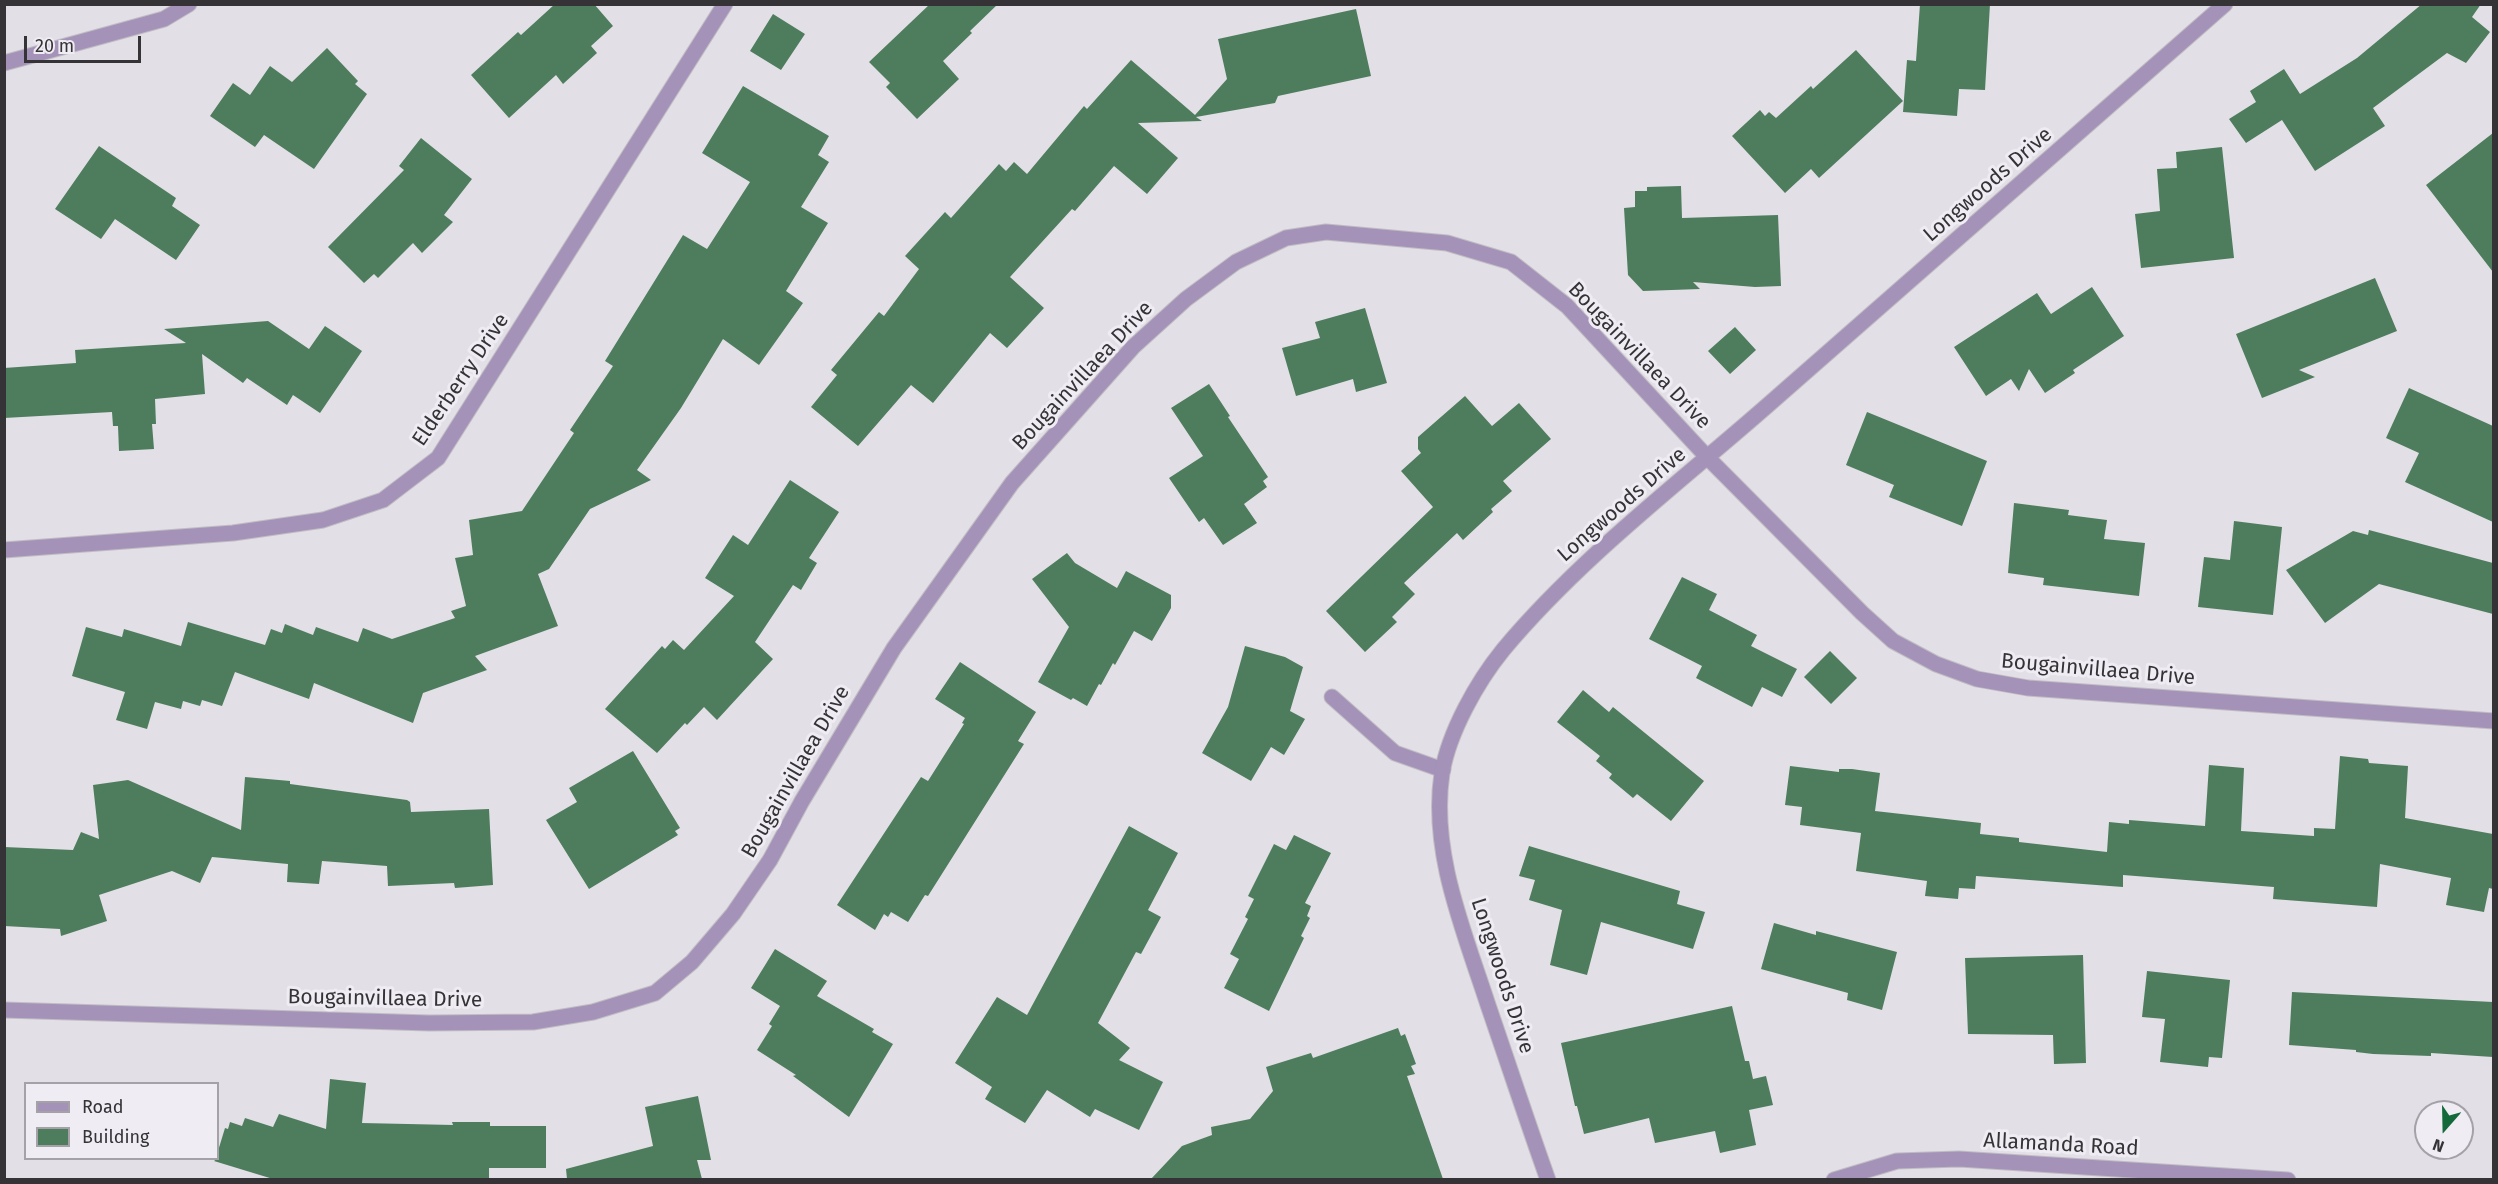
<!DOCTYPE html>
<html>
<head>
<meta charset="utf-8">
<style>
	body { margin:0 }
	#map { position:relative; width:2498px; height:1184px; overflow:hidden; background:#e2dfe6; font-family:"Fira Sans",sans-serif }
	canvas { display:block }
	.frame { position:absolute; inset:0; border:6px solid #353336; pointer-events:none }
	.legend { position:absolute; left:24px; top:1082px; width:195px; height:78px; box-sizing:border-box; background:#efecf3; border:2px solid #a5a2a7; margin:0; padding:8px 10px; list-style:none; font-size:18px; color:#353336 }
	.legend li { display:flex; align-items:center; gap:12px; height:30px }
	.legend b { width:30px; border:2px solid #a5a2a7 }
	.north { position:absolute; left:2414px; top:1100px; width:60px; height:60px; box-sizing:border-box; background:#efecf3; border:2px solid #a5a2a7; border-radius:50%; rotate:200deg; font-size:16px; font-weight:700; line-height:24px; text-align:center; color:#353336 }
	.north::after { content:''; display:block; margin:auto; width:21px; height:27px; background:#14693b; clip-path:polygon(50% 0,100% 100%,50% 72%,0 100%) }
	.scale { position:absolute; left:24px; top:36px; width:117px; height:27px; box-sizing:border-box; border:3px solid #353336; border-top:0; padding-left:8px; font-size:18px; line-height:21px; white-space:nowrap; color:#353336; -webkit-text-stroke:4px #efecf3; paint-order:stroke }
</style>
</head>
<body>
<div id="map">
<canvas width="2498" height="1184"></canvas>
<div class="frame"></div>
<ul class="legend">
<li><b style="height:8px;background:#a492b9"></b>Road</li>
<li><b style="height:16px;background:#4e7d5d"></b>Building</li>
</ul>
<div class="north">N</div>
<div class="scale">20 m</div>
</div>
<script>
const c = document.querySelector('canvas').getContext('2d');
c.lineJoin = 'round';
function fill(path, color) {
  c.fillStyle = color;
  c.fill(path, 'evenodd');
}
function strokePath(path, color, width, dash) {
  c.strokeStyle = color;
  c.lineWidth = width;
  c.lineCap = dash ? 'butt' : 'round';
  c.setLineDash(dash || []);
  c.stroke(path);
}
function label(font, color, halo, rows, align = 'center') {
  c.font = font + ' "Fira Sans",sans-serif';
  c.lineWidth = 6;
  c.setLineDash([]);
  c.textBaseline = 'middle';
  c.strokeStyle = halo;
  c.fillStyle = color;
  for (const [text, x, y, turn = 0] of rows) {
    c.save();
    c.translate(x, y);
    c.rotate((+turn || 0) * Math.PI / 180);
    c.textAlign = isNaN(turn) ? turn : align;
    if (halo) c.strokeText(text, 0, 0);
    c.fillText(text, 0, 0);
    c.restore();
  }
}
const building = new Path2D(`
	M555 4H594L613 26 591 46 597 53 563 84 556 75 509 118 471 75 518 32 521 35Z
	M930 4H998L970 31 972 33 943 61 959 79 917 119 886 87 890 83 869 62Z
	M1920 4H1990L1985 90 1959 89 1957 116 1903 112 1907 60 1916 61Z
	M2422 4H2481L2472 17 2490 32 2466 63 2447 53 2373 108 2385 126 2315 171 2282 120 2246 143 2229 119 2256 102 2250 91 2284 69 2300 94 2357 58Z
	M1356 9 1371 76 1278 96 1275 103 1196 117 1202 121 1138 123 1178 158 1147 194 1114 166 1075 211 1072 209 1010 277 1044 308 1007 348 990 333 933 403 911 385 858 446 811 407 837 375 831 370 879 312 884 316 919 269 905 256 945 212 951 218 999 164 1006 171 1014 162 1027 174 1084 106 1087 109 1131 60 1195 115 1227 79 1218 39Z
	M773 14 805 34 781 70 750 51Z
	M327 48 358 81 355 84 367 94 314 169 264 135 255 147 210 116 233 83 250 95 270 66 292 82Z
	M1856 50 1903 101 1819 178 1811 169 1785 193 1732 136 1760 110 1765 116 1769 112 1776 118 1811 86 1813 89Z
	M743 86 829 136 818 155 829 162 801 207 828 223 786 291 803 303 759 365 723 339 681 408 637 470 651 480 590 509 549 569 538 574 558 626 475 656 487 670 423 693 413 723 314 683 309 699 235 672 222 706 202 700 200 706 183 701 181 709 155 702 147 729 116 720 125 692 72 676 86 627 122 637 124 629 181 646 188 622 265 645 271 629 282 633 285 624 313 635 316 627 358 642 363 628 392 639 455 618 451 611 466 606 455 558 473 555 469 520 522 511 574 433 570 430 613 366 605 361 683 235 707 249 750 182 702 153Z
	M2493 133V272L2426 185Z
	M421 138 472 179 444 215 453 222 422 253 413 243 378 278 374 274 364 283 328 247 404 170 399 166Z
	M99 146 176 198 172 206 200 225 176 260 115 219 101 239 55 209Z
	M2222 147 2234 258 2141 268 2135 214 2160 211 2157 169 2177 168 2176 152Z
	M1681 186 1682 218 1778 215 1781 286 1755 287 1693 282 1700 289 1643 291 1628 275 1624 208 1635 207V191H1647V187Z
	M2375 278 2397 331 2299 370 2315 377 2262 398 2236 334Z
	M2092 287 2124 336 2073 370 2075 373 2045 393 2029 369 2019 391 2011 379 1986 396 1954 347 2037 293 2051 314Z
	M1365 308 1387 383 1356 392 1353 379 1296 396 1282 348 1320 338 1315 322Z
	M268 321 309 349 325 326 362 351 320 413 293 395 287 405 247 378 243 383 202 354 205 394 155 399 156 424H152L154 449 119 451 118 426H113L112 412 4 418V368L76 363 75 350 186 343 164 329Z
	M1735 327 1756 350 1730 374 1708 351Z
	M1209 384 1230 416 1228 417 1268 477 1263 481 1267 487 1244 504 1257 523 1223 545 1204 518 1199 522 1169 478 1203 456 1171 408Z
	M2409 388 2493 426V522L2405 482 2419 453 2386 438Z
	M1465 396 1492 426 1519 403 1551 439 1503 481 1512 491 1491 509 1493 512 1463 540 1457 533 1404 583 1415 594 1392 617 1397 622 1365 652 1326 611 1433 507 1401 471 1421 453 1418 449V437Z
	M1867 412 1987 461 1962 526 1889 497 1894 485 1846 465Z
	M790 480 839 512 809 558 817 563 801 590 793 585 755 642 773 659 717 720 704 707 687 725 685 723 657 753 605 709 662 646 665 649 673 640 684 650 734 596 705 578 733 535 748 545Z
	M2014 503 2069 510 2068 515 2107 520 2104 539 2145 543 2139 596 2043 585 2044 578 2008 573Z
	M2234 521 2282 527 2273 615 2198 607 2204 557 2230 560Z
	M2369 530 2493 563V614L2379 584 2325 623 2286 570 2353 531 2368 535Z
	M1067 553 1075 563 1117 588 1126 571 1171 595V608L1152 641 1134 631 1115 665 1113 663 1101 685 1099 684 1087 706 1073 698 1071 700 1038 682 1069 627 1032 579Z
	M1682 577 1717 594 1709 610 1757 635 1751 646 1797 669 1782 697 1762 687 1752 707 1696 678 1702 666 1649 639Z
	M1245 646 1285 657 1303 667 1290 711 1305 719 1284 755 1271 747 1251 781 1202 753 1228 707Z
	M1830 651 1857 678 1831 704 1804 677Z
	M960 662 1036 712 1018 741 1024 744 928 896 925 895 908 922 891 912 888 917 884 914 875 930 837 905 921 777 928 781 964 724 962 723 965 718 935 699Z
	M1583 690 1609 712 1613 707 1704 781 1671 821 1637 794 1633 798 1609 778 1612 774 1596 761 1600 756 1557 722Z
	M633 751 680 828 675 831 678 835 589 889 546 820 577 802 569 788Z
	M2340 756 2368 759 2369 763 2408 766 2405 818 2493 834V889L2489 888 2484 912 2446 905 2451 878 2380 864 2377 907 2273 899 2274 887 2123 875V887L1976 876 1975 889 1959 888 1958 899 1925 896 1927 881 1856 871 1861 833 1800 825 1802 807 1785 805 1790 766 1839 772V769H1852L1880 773 1875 811 1981 823 1980 834 2019 838V842L2107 852 2109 822 2129 824V820L2205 826 2209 765 2244 768 2241 831 2314 836V828L2335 829Z
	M245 777 290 781V784L407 800 410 802 411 812 489 809 493 885 455 888 454 883 388 886 387 866 322 861 319 884 287 882 288 864 212 857 200 883 172 871 99 895 107 921 61 936 60 929 4 926V847L73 850 81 832 99 839 93 785 128 780 241 830Z
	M1129 826 1178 853 1148 910 1161 917 1141 954 1136 952 1098 1023 1130 1048 1119 1060 1163 1082 1139 1130 1095 1109 1090 1117 1047 1090 1025 1123 985 1099 992 1087 955 1063 997 997 1027 1015Z
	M1294 835 1331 853 1305 903 1311 906 1307 916 1310 918 1301 936 1304 938 1269 1011 1224 988 1239 959 1230 954 1248 919 1245 917 1254 899 1248 896 1274 844 1286 850Z
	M1529 846 1680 891 1677 904 1705 912 1693 949 1601 922 1587 975 1550 965 1562 910 1529 900 1535 880 1519 876Z
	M1774 923 1816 935V931L1897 952 1882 1010 1847 1000 1848 993 1761 969Z
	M775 949 827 981 817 996 874 1029 872 1032 893 1044 849 1117 793 1076 796 1075 757 1050 772 1026 769 1024 780 1006 751 988Z
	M2083 955 2086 1063 2054 1064 2053 1035 1968 1034 1965 958Z
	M2147 971 2230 980 2222 1058 2209 1057 2208 1067 2160 1062 2165 1019 2142 1017Z
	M2292 992 2493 1002V1057L2431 1053V1056L2373 1054 2356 1052V1050L2289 1045Z
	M1732 1006 1745 1061H1749L1753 1079 1766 1076 1773 1105 1749 1110 1756 1145 1720 1153 1715 1131 1655 1143 1649 1118 1584 1134 1577 1106H1575L1561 1043Z
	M1398 1028 1401 1036 1405 1034 1416 1064 1411 1066 1415 1074 1407 1076 1443 1179H1151L1182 1146 1212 1135 1211 1127 1250 1119 1273 1091 1266 1067 1311 1053 1313 1058Z
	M330 1079 366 1083 362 1123 453 1125 452 1122H490V1126H546V1168H489V1179H273L214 1161 218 1158V1151L225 1128 228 1129 230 1122 242 1126 245 1118 273 1127 279 1114 326 1129Z
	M698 1096 711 1160H697L702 1179H567L566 1169 653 1146 645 1107Z`);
const lane = new Path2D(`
	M1332 697 1395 753 1443 770`);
const street = new Path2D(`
	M4 63 164 19 189 4
	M4 550 233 533 323 520 383 500 438 458 725 4
	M4 1010 429 1023 533 1022 593 1012 655 993 692 962 733 914 770 860 802 801 894 648 1012 483 1133 347 1186 299 1236 262 1286 238 1326 232 1447 243 1511 262 1567 306 1708 458 1862 613 1893 641 1936 664 1977 679 2028 688 2494 721
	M1548 1180C1527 1121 1508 1063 1488 1005 1464 931 1430 852 1442 773 1449 732 1477 682 1503 650 1580 558 1678 484 1768 405 1921 272 2073 138 2225 4
	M1834 1180 1897 1161 1959 1159 2288 1180`);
const streetNames = [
	["Longwoods Drive",1988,185,-41],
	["Bougainvillaea Drive",1639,356,46],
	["Bougainvillaea Drive",1083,376,-47],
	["Elderberry Drive",461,380,-56],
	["Longwoods Drive",1622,505,-41],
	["Bougainvillaea Drive",2098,670,5],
	["Bougainvillaea Drive",796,772,-60],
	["Longwoods Drive",1502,976,72],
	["Bougainvillaea Drive",385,999,1],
	["Allamanda Road",2061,1145,3]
];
fill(building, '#4e7d5d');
strokePath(lane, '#bfbdc3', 17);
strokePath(street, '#bfbdc3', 17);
strokePath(lane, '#a492b9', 15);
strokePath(street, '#a492b9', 15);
label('21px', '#353336', '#efecf3', streetNames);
</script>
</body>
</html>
